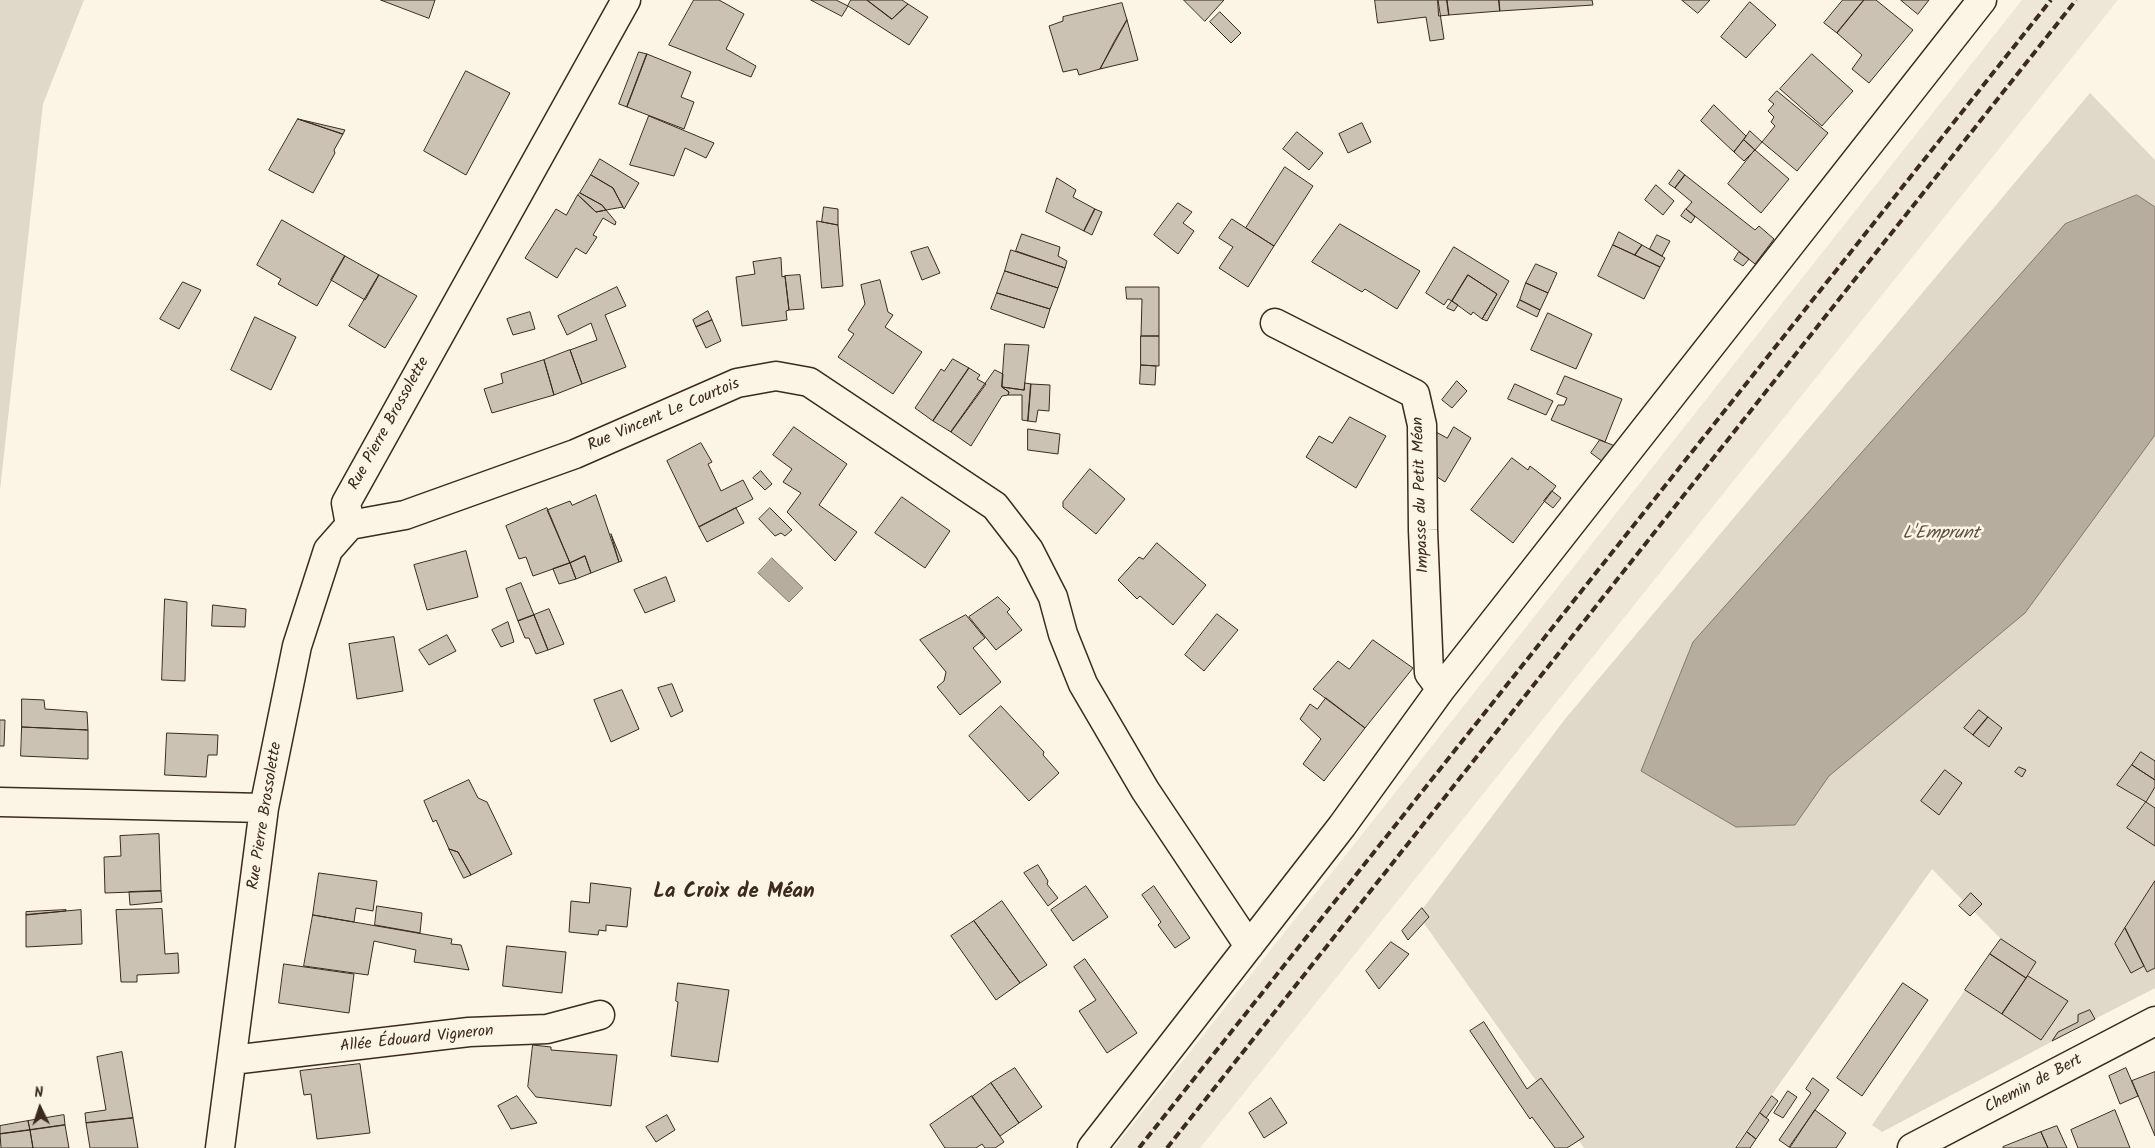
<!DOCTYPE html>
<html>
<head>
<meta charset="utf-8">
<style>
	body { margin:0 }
	#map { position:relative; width:2155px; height:1148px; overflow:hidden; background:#fcf5e5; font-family:Kalam,sans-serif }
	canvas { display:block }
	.north { position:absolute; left:15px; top:1083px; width:50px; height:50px; -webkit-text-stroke:4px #fcf5e5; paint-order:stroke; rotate:356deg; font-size:14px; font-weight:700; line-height:20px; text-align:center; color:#3b2a1e }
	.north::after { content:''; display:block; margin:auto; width:18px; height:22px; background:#3b2a1e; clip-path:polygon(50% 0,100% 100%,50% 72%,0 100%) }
</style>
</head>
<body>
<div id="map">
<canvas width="2155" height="1148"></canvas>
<div class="north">N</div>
</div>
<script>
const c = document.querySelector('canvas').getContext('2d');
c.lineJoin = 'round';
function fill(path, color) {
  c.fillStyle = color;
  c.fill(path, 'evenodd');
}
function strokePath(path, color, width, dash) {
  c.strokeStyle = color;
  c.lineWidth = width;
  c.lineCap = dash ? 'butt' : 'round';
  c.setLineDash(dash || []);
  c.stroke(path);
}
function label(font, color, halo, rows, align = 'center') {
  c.font = font + ' Kalam,sans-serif';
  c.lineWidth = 5;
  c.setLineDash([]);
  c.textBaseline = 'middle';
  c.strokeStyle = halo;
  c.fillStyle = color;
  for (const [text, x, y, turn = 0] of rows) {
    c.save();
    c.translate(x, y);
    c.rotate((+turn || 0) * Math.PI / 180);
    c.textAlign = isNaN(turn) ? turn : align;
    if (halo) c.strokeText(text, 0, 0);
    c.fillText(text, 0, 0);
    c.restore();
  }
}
const built = new Path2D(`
	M2022 0H2118L1200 1148H1114Z`);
const green = new Path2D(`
	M0 0H84L43 104 0 490Z
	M2090 93 2155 160V761L2117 785 2145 802 2155 787V808L2145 802 2128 828 2155 846V881L2115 944 2131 973 2144 966 2147 972 2155 968V988L2095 1019 2090 1010 2078 1015V1022L2059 1032 2053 1041 1882 1132 1872 1125 1965 990 2041 1040 2067 1001 2028 976 2036 962 2001 939 1932 869 1734 1148H1584L1418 915 1565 719Z`);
const water = new Path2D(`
	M2137 195 2155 207V435L2025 613 1829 776 1795 825 1736 827 1641 771 1693 642 2065 224Z
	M772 558 803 588 789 602 758 573Z`);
const building = new Path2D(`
	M381 0H435L429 18Z
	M694 0H719L744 14 726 49 756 66 751 77 669 45Z
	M811 0H836L848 6 842 16Z
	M851 0H867L892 19 908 4 928 17 909 45 848 6Z
	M867 0H902L908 4 892 19Z
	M1184 0H1224L1205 21Z
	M1375 0H1438L1444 39 1430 41 1426 17 1378 23Z
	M1438 0H1447L1449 15 1439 16Z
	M1447 0H1499L1500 11 1449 15Z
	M1499 0H1592L1593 5 1500 11Z
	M1682 0H1710L1698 13Z
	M1843 0H1864L1837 33 1824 23Z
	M1864 0H1876L1913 30 1869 83 1852 69 1862 55 1837 33Z
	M1901 0H1929L1918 14Z
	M1750 2 1776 25 1746 58 1721 37Z
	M1122 3 1127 20 1100 69 1079 75 1077 69 1063 72 1049 26 1063 21V17Z
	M1220 12 1241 33 1231 43 1210 22Z
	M1127 20 1138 60 1100 69 1114 42Z
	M639 52 647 54 627 107 619 104Z
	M647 54 691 72 681 97 694 102 684 129 627 107Z
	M1812 54 1853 91 1822 126 1780 89Z
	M466 71 510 93 466 175 424 151Z
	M1777 91 1828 133 1797 171 1762 142 1775 126 1771 122 1774 117 1768 111 1774 104 1769 100Z
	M1714 105 1746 136 1734 152 1701 121Z
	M649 116 714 143 706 158 685 148 674 176 630 165Z
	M298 119 345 130 343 134Z
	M298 119 343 134 334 150 335 153 313 193 269 170Z
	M1362 123 1371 142 1348 153 1339 134Z
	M1750 131 1762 142 1755 150 1744 140Z
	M1297 132 1323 153 1309 170 1283 149Z
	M1744 140 1755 150 1744 161 1734 152Z
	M1755 150 1789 179 1761 213 1728 184Z
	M600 159 639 183 624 209 613 188 591 175Z
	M1285 167 1313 186 1274 246 1246 228Z
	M1679 170 1685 175 1675 188 1669 184Z
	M591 175 613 188 623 207 606 210 602 205 580 193Z
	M1685 175 1755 230 1759 226 1774 239 1755 264 1686 209 1692 202 1675 188Z
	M1057 178 1076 190 1073 197 1095 209 1084 231 1046 212Z
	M1656 185 1674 201 1663 215 1645 200Z
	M580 193 602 205 606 210 596 212 578 195Z
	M578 195 596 212 606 210 616 222 615 225 603 218 593 235 597 237 586 254 576 248 557 278 525 258 556 209 566 215Z
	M1178 203 1192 212 1183 223 1194 231 1178 254 1154 235Z
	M824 207 838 209V225L822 222Z
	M1095 209 1102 212 1092 235 1084 231Z
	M1686 209 1695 217 1691 223 1681 216Z
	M1232 219 1274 246 1248 287 1219 268 1233 247 1219 238Z
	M282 220 345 256 317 306 278 284 281 279 257 265Z
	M817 221 838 225 843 286 822 288Z
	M1340 224 1420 271 1397 309 1365 289 1362 292 1312 262Z
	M1619 232 1642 245 1635 255 1613 245Z
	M1022 234 1060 247 1058 256 1067 261 1065 268 1016 251Z
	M1657 235 1670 241 1662 256 1650 249Z
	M1613 245 1660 267 1644 299 1598 276Z
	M1642 245 1665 258 1660 267 1635 255Z
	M928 247 940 273 922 280 911 252Z
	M1454 247 1509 281 1487 321 1482 319 1497 294 1468 275 1452 301 1448 299 1444 305 1426 293Z
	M1011 250 1065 268 1058 288 1005 271Z
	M1739 252 1749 259 1743 266 1734 260Z
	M345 256 379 275 365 300 331 280Z
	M781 258 782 277 785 276 789 310 786 311 787 320 742 326 736 277 755 274 753 262Z
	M1536 264 1557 273 1548 293 1526 283Z
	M1005 271 1058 288 1050 309 997 293Z
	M379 275 417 296 385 348 349 326Z
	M800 275 804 309 789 310 785 276Z
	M1468 275 1497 294 1482 319 1473 312 1471 315 1452 301Z
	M880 280 888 312 893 315 885 327 922 352 893 394 838 357 854 334 848 330 865 304 861 285Z
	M183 282 201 290 179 329 160 319Z
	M1526 283 1548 293 1540 310 1520 300Z
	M617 287 626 306 605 315 626 367 582 384 570 350 597 340 591 323 567 335 558 316Z
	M1126 287H1159V336H1141L1142 299H1127Z
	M997 293 1050 309 1044 328 991 309Z
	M1520 300 1540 310 1537 317 1517 307Z
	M1452 301 1458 305 1454 311 1447 308Z
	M708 311 712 320 696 327 693 320Z
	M530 312 535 329 513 335 507 319Z
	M1548 313 1592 334 1576 369 1531 350Z
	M255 317 296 337 271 390 231 370Z
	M712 320 721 341 706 348 696 327Z
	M1141 336H1159V366L1141 365Z
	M1005 344 1029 345 1024 390 1002 387Z
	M570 350 582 384 554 395 544 360Z
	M953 359 969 368 933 421 915 408 941 369 944 371Z
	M544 360 554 395 492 413 484 389 503 383 501 374Z
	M1141 365 1156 366 1155 385 1140 384Z
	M969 368 980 375 977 379 986 384 951 432 933 421Z
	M995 370 1003 374 1002 387 1009 392 1008 395 1002 396 971 446 951 432Z
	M1565 376 1622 399 1605 442 1551 420 1558 405H1564L1567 398 1557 394Z
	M1457 381 1467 391 1452 408 1442 400Z
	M1025 383 1031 384 1028 421 1022 420V395H1008L1009 392 1002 387 1024 390Z
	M1031 384 1050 385 1049 411 1038 410 1036 422 1028 421Z
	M1515 384 1553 401 1546 415 1508 399Z
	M1350 417 1386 436 1356 488 1306 457 1319 436 1332 443Z
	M794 427 847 464 819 505 857 532 835 561 787 512 801 493 783 482 792 469 773 455Z
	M1454 427 1471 438 1445 482 1434 475 1436 432 1447 438Z
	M1028 429 1060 434 1058 454 1028 450Z
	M1600 440 1615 446 1603 462 1591 453Z
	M701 443 712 462 708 464 721 491 743 480 753 499 699 527 667 461Z
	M1512 458 1528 470 1530 466 1556 486 1513 543 1471 510Z
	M1090 469 1125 499 1096 534 1063 507V502Z
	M761 471 772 484 765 490 753 478Z
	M1552 491 1561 498 1553 508 1544 501Z
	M596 495 619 562 591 573 585 556 570 563 547 510 570 501 572 505Z
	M902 497 950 531 925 568 875 533Z
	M547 508 570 563 533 576 526 557 519 559 506 526Z
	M736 508 744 523 707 542 699 527Z
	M770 508 792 530 785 536 781 533 775 536 759 519Z
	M611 534 622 561 619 562 618 559Z
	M1157 543 1206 585 1173 625 1140 596 1137 599 1118 580 1139 557 1143 559Z
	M466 551 478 597 427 610 414 565Z
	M585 556 591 573 576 579 570 563Z
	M570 563 576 579 559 584 553 569Z
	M666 577 675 601 645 613 634 590Z
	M521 583 534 615 518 621 506 589Z
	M998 597 1010 609 1007 612 1022 630 996 650 969 617Z
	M165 599 187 602 185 681 162 680Z
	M213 605 246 609 245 627 212 626Z
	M549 609 564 644 548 650 534 615Z
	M1217 614 1238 630 1204 671 1185 655Z
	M534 615 548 650 536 654 529 638H525L518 621Z
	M966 615 985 638 973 648 1001 682 960 715 937 687 944 681 946 672 920 640Z
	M508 622 514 642 501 647 492 630Z
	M447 635 456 651 429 665 419 650Z
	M394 637 403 691 357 699 349 644Z
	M1373 640 1413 668 1365 728 1313 689 1338 661 1349 669Z
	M672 684 683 711 671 717 658 688Z
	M622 690 639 729 611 742 594 700Z
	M1326 698 1365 728 1324 781 1303 764 1321 739 1300 719 1310 704 1317 709Z
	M22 699 44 700 45 709 87 712 88 730 22 727Z
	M1001 706 1044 752 1043 755 1059 773 1029 801 969 736Z
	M1979 710 1988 717 1973 735 1964 728Z
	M1988 717 2002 728 1989 747 1973 735Z
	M0 720H5L4 746H0Z
	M22 727 88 730V759L21 756Z
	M167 733 218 735 217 755H208L206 777 165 775Z
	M2141 752 2155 761V780L2132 765Z
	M2132 765 2155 780V787L2146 802 2117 785Z
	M2019 767 2026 770 2022 777 2015 772Z
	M1945 770 1962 783 1939 815 1921 801Z
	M469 780 478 798 487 802 512 854 471 875 458 852 449 849 436 820 433 822 424 801Z
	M2146 802 2155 808V846L2127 828Z
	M159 834 161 891 105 893 104 857 121 856 120 836Z
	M449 849 458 852 471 875 464 878Z
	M1038 865 1048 881 1047 884 1058 898 1048 906 1024 873Z
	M319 873 377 881 373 911 356 908 354 922 313 915Z
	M2155 881V968L2147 972 2125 928Z
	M591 883 631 888 627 927 606 925V931L599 930 598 935 569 932 571 901 589 903Z
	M1086 886 1108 917 1073 941 1051 910Z
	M1154 886 1190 938 1175 948 1158 925 1161 922 1142 895Z
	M161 891 162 902 130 905 129 892Z
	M1971 893 1982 904 1970 916 1959 906Z
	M1002 901 1047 965 1020 983 974 921Z
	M377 906 422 913 420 933 375 925Z
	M1422 908 1429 917 1408 940 1402 931Z
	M162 909 165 954 178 953 179 973 137 975V982H121L116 910Z
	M66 910V911L26 915V912Z
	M81 910 82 944 26 947V915Z
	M313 915 452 939 451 944 461 945 469 970 414 962 416 950 374 941 368 975 304 966Z
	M974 921 1020 983 996 1000 951 936Z
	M2125 928 2144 966 2131 973 2115 944Z
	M2001 939 2036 962 2026 978 1990 954Z
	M1391 942 1409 954 1379 989 1366 971Z
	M507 946 566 952 562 993 503 986Z
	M1990 954 2026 978 2002 1014 1965 990Z
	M1085 959 1137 1033 1107 1053 1079 1011 1096 1000 1074 967Z
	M284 964 354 974 349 1013 279 1003Z
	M2028 976 2068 1001 2041 1040 2002 1014Z
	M678 983 729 990 718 1062 671 1056 678 1002 676 1001Z
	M1903 983 1928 1000 1862 1096 1837 1078Z
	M2090 1010 2095 1019 2052 1041 2058 1032 2078 1022V1015Z
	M1484 1022 1527 1089 1541 1078 1584 1137 1567 1148H1555L1532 1117 1530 1119 1470 1031Z
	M533 1045 551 1047V1050L617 1055 611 1106 536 1097 528 1087Z
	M122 1052 133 1118 86 1123 85 1113 106 1110 97 1057Z
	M360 1064 370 1133 317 1139 311 1094 304 1095 300 1071Z
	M1015 1068 1042 1107 1019 1123 991 1083Z
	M2126 1068 2138 1096 2120 1104 2109 1076Z
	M2155 1072V1136L2132 1081Z
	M1813 1078 1829 1090 1789 1147 1779 1140 1811 1093 1806 1089Z
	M991 1083 1019 1123 1000 1136 972 1097Z
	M1788 1091 1797 1097 1783 1118 1774 1113Z
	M517 1096 537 1123 511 1129 498 1106Z
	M972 1096 1004 1142 995 1148H985L982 1144 976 1148H945L930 1125Z
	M1772 1096 1778 1101 1766 1118 1760 1113Z
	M1271 1098 1287 1123 1264 1138 1249 1113Z
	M1815 1110 1846 1133 1836 1148H1790Z
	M2115 1110 2130 1148H2078L2071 1130Z
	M1760 1113 1769 1120 1756 1139 1747 1132Z
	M64 1115 65 1125 30 1130 28 1121Z
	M667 1115 675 1130 656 1142 646 1127Z
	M133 1118 138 1148H90L86 1123Z
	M28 1121 30 1130 0 1134V1126Z
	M65 1125 69 1148H33L30 1130Z
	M2057 1126 2067 1148H2048L2041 1132Z
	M30 1130 33 1148H1L0 1134Z
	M1747 1132 1756 1139 1750 1148H1736Z
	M2041 1132 2048 1148H2003V1147Z`);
const minor = new Path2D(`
	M1275 323 1415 394 1422 425 1423 530 1429 673 1441 689
	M350 525 405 515 575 454 737 383 776 376 809 382 995 506 1029 550 1053 597 1063 634 1083 684 1145 790 1249 946
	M0 802 264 808
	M232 1060 469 1032 547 1029 600 1015
	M220 1148 264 808 297 646 328 550 350 525 346 503 626 0
	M1092 1148 1342 826 1441 689 1982 0
	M1912 1148 2155 1021`);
const rail = new Path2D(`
	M1139 1148 2051 0
	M1167 1148 2076 0`);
const streetNames = [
	["Rue Vincent Le Courtois",664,416,-23],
	["Rue Pierre Brossolette",390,424,-61],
	["Impasse du Petit Méan",1422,495,-92],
	["Rue Pierre Brossolette",266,816,-81],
	["Allée Édouard Vigneron",417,1040,-6],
	["Chemin de Bert",2034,1085,-28]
];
const waterNames = [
	["L'Emprunt",1941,535]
];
const districtNames = [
	["La Croix de Méan",734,893]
];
fill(built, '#eee6d6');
fill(green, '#e0d8c8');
fill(water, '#b7ad9e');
strokePath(water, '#85796b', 1);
fill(building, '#ccc2b3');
strokePath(building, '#3b2a1e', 1);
strokePath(minor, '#3b2a1e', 31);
strokePath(minor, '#fcf5e5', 28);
strokePath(rail, '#3b2a1e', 4, [8, 4]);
label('16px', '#3b2a1e', '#fcf5e5', streetNames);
label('italic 18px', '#605144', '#fcf5e5', waterNames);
label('bold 21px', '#3b2a1e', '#fcf5e5', districtNames);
</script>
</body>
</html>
